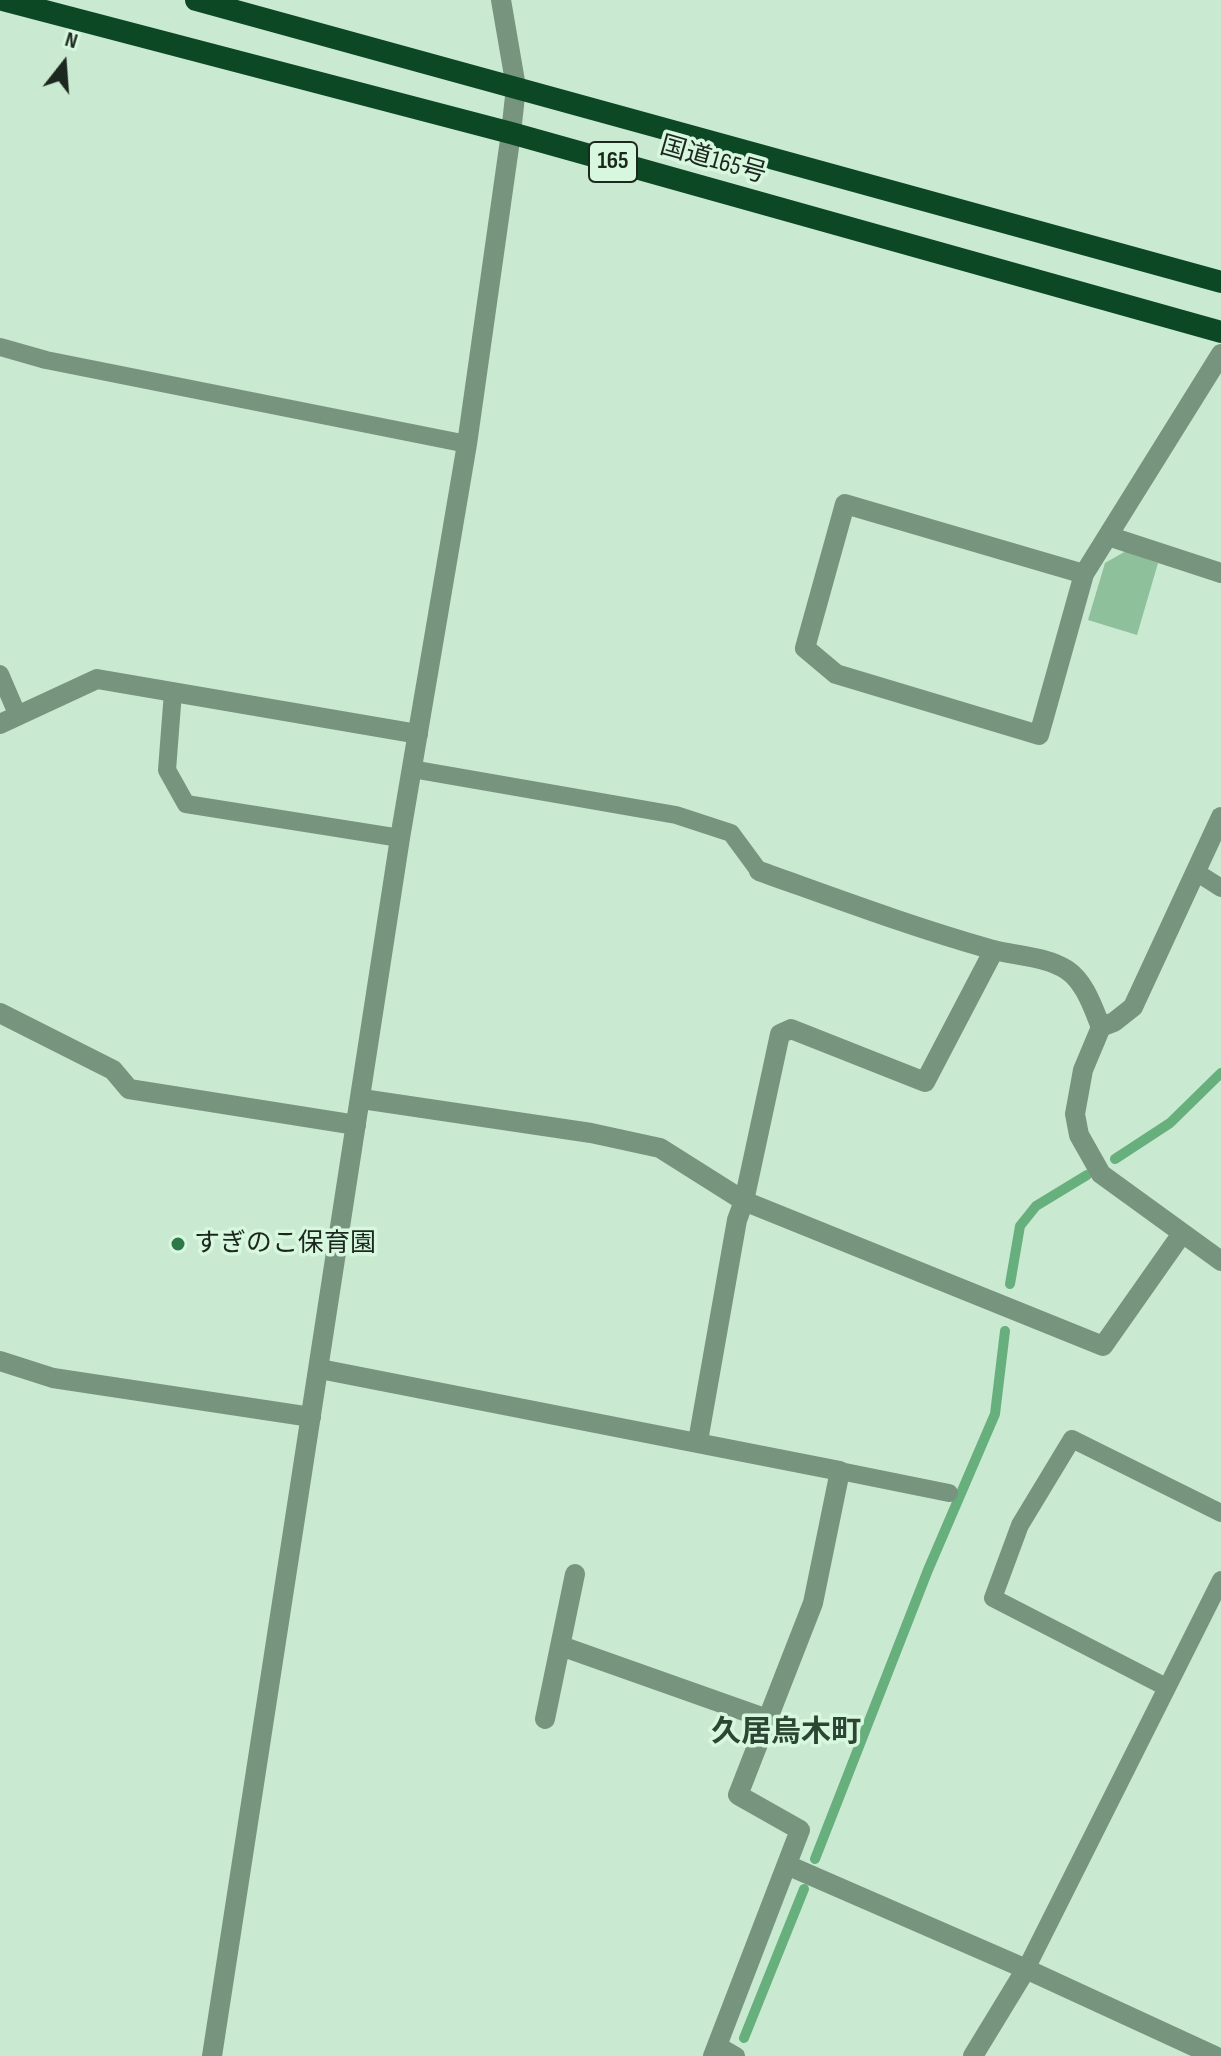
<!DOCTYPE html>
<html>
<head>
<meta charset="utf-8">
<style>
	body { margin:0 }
	#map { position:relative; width:1221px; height:2056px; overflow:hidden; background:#cae9d1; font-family:"Sofia Sans Condensed",sans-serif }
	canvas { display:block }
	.north { position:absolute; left:24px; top:24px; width:80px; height:80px; -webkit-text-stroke:6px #d7f7de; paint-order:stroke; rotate:17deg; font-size:22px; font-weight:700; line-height:32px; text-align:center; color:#1c281f }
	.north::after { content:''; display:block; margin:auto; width:28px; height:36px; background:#1c281f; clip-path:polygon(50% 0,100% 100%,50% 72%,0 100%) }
</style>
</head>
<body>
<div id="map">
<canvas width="1221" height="2056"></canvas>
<div class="north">N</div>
</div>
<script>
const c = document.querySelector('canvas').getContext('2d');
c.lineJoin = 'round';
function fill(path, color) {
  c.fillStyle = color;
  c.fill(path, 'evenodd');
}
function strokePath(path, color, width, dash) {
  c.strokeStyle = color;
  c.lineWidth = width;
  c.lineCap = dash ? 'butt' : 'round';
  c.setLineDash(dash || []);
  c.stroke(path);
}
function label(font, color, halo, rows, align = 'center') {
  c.font = font + ' "Sofia Sans Condensed","Noto Sans JP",sans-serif';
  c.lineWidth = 7;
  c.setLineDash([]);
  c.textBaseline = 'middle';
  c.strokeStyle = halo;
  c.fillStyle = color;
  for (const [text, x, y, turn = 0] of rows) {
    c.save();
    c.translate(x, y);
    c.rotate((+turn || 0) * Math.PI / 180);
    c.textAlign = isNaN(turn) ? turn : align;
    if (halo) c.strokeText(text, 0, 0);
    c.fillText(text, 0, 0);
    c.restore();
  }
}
const green = new Path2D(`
	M1126 551 1158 563 1137 635 1088 620 1105 563Z`);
const stream = new Path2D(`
	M1115 1159 1170 1123 1221 1073
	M1010 1284 1020 1226 1036 1206 1087 1175
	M815 1859 928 1570 995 1414 1005 1331
	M744 2038 804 1889`);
const service = new Path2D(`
	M0 347 46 360 467 444
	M0 674 18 716
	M173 692 167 770 186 804 400 838
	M412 769 676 815 731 833 759 871
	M1196 872 1221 888
	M840 1471 949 1493
	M1166 1687 993 1598 1020 1525 1072 1439 1221 1513
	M1026 1969 1221 1580
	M717 2045 736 2056`);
const minor = new Path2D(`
	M501 0 516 87 511 133
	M1108 536 1221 573
	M1084 574 845 504 805 648 836 674 1039 735 1084 574 1221 354
	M0 724 97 679 418 734
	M759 871C835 898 912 927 990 949 1015 956 1045 956 1067 970 1085 982 1093 1008 1101 1027L1083 1070 1075 1114 1079 1135 1101 1174 1221 1261
	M0 1013 113 1070 129 1089 356 1125
	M1101 1027 1114 1022 1133 1007 1221 817
	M362 1099 591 1133 660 1148 744 1201 1103 1346 1181 1235
	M0 1361 53 1378 311 1417
	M320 1369 840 1471 813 1603 738 1795 800 1830 713 2056
	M698 1441 737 1220 744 1201 780 1034 791 1029 925 1082 994 950
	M561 1646 767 1719
	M545 1719 575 1574
	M787 1865 1026 1969 1215 2056
	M973 2056 1026 1969`);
const tertiary = new Path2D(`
	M212 2056 400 838 467 444 511 133`);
const trunk = new Path2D(`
	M3 0 511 133 1221 332
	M196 0 1221 282`);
const markers = [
	[178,1244,8,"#2c7847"]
];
const shields = [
	[613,162,48]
];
const shieldNames = [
	["165",613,162]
];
const streetNames = [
	["国道165号",713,161,16]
];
const poiNames = [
	["すぎのこ保育園",194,1244]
];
const quarterNames = [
	["久居烏木町",786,1733]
];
fill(green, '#8ec09b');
strokePath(stream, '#67af7c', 10);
strokePath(service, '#77947e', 18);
strokePath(minor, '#77947e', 20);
strokePath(tertiary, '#77947e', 20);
strokePath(trunk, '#0c4824', 22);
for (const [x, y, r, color] of markers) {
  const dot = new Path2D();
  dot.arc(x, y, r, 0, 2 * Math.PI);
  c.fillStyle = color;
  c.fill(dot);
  strokePath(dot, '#d7f7de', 3);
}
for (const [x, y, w] of shields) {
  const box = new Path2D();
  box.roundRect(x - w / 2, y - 20, w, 40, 6);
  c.fillStyle = '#d7f7de';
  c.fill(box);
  strokePath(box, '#1c281f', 2);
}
label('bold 24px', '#1c281f', null, shieldNames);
label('26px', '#1c281f', '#d7f7de', streetNames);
label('26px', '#1c281f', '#d7f7de', poiNames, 'left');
label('bold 30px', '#2b4632', '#d7f7de', quarterNames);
</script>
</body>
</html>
